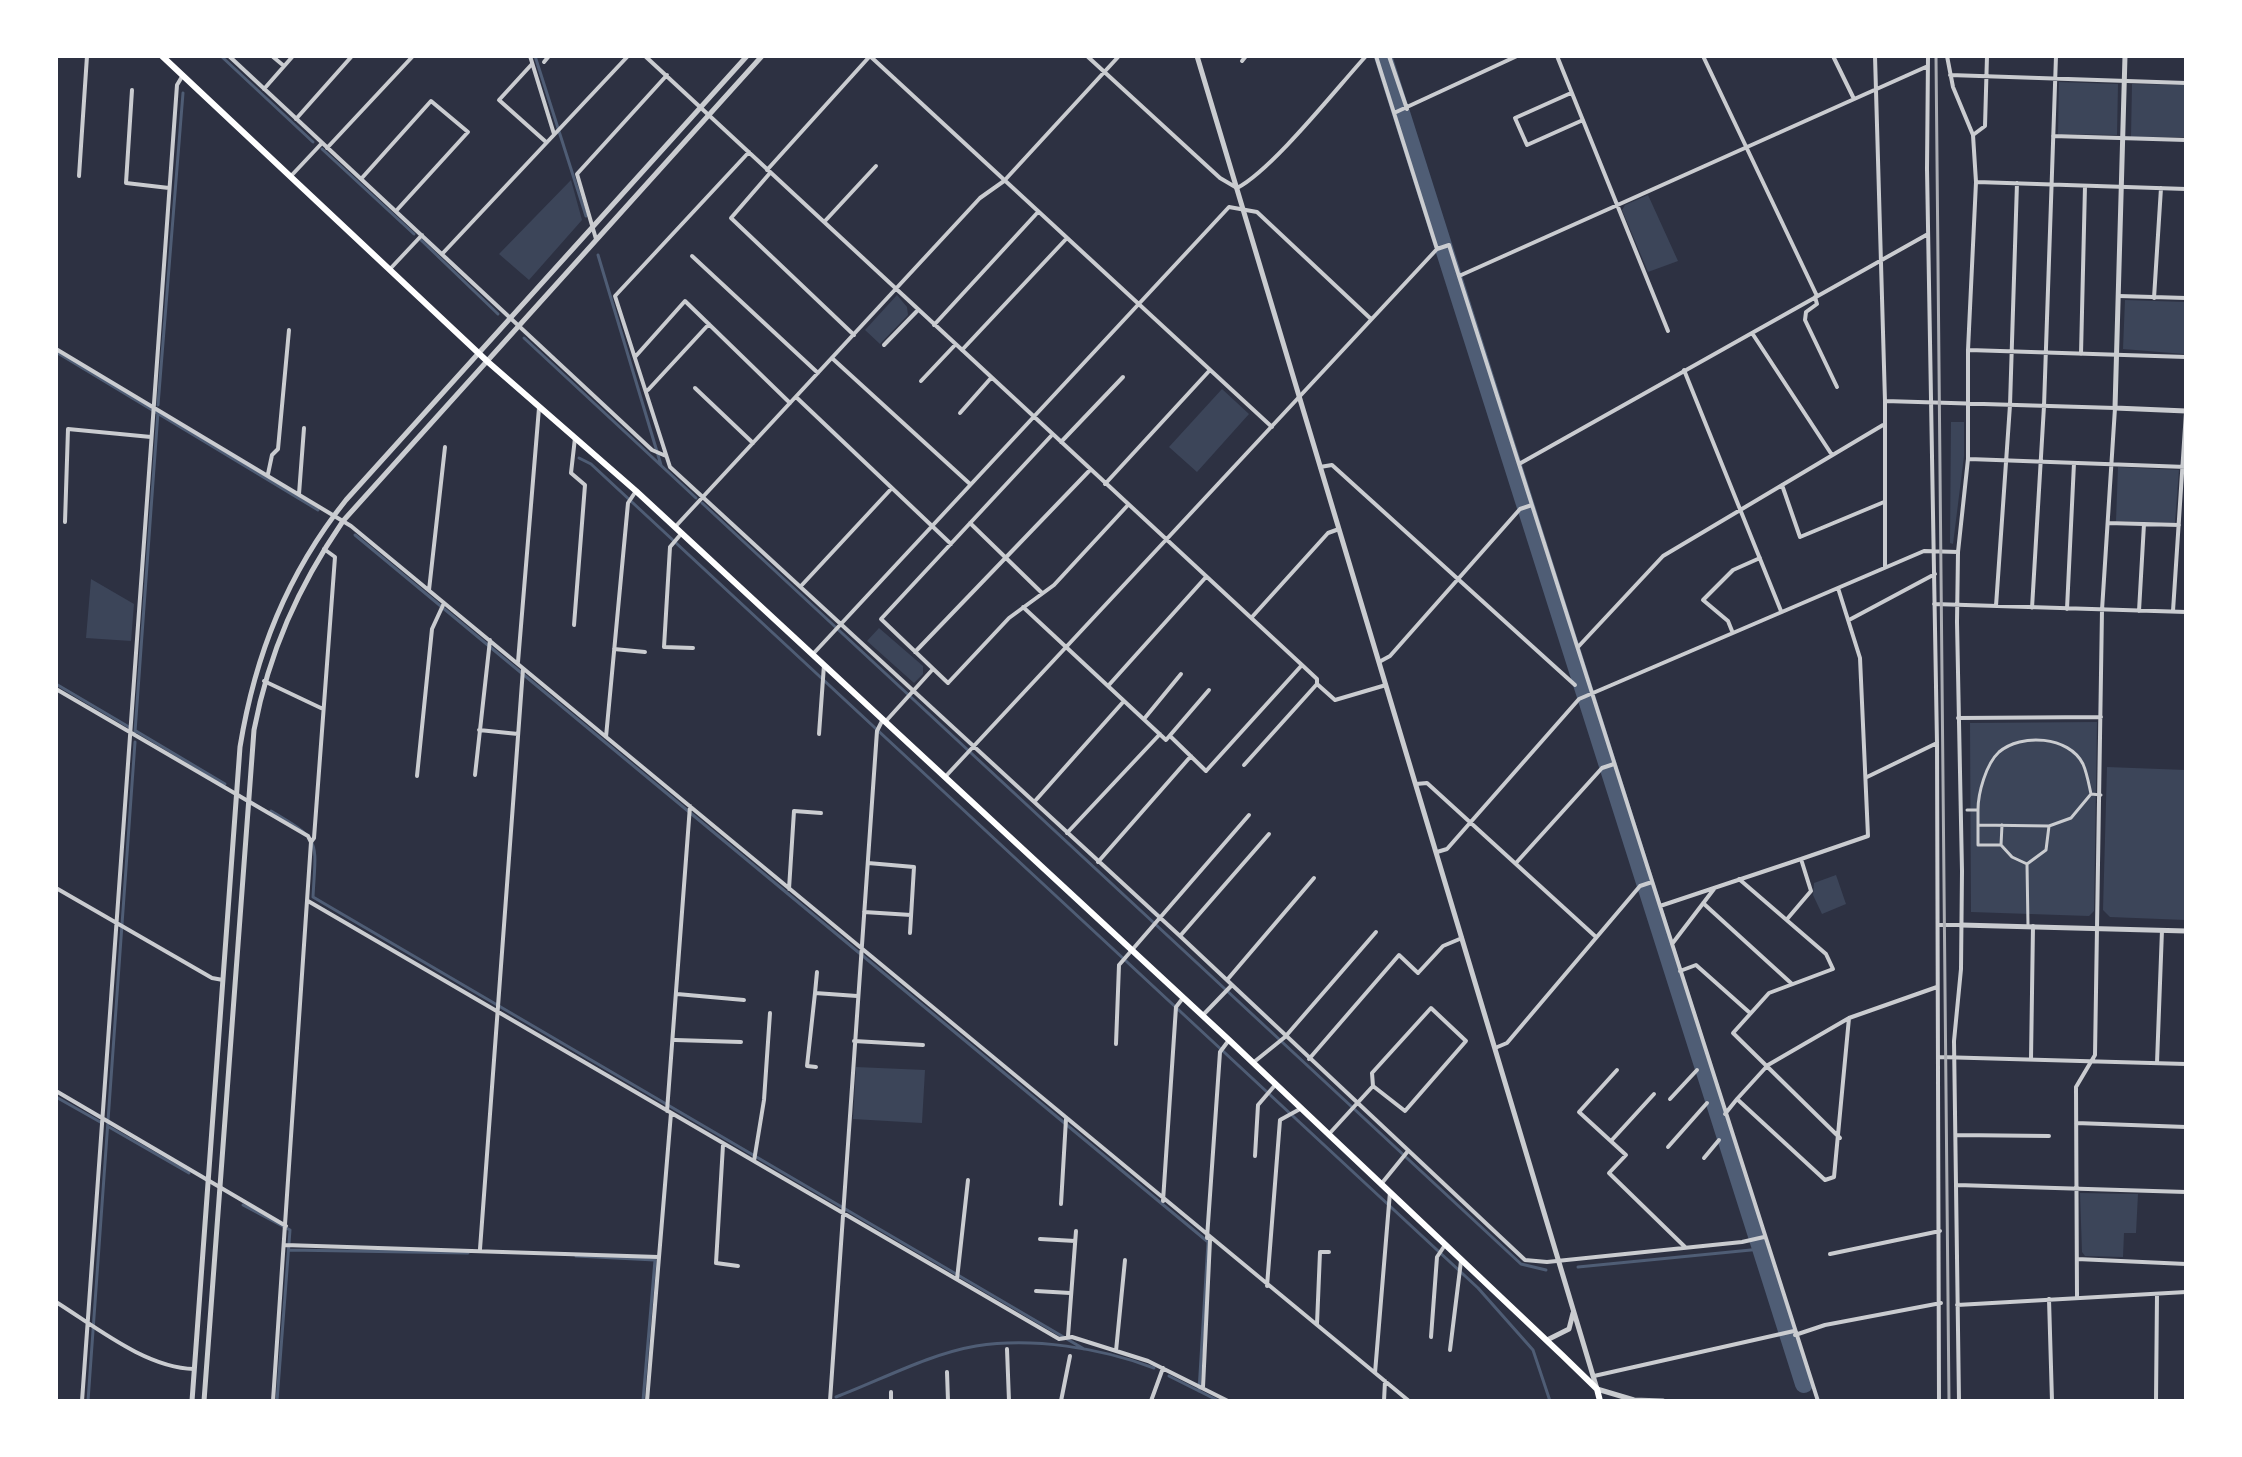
<!DOCTYPE html>
<html>
<head>
<meta charset="utf-8">
<style>
	body { margin:0 }
	#map { position:relative; width:2242px; height:1457px; overflow:hidden; background:#2d3142; font-family:Quicksand,sans-serif }
	canvas { display:block }
	.frame { position:absolute; inset:0; border:58px solid #fff; pointer-events:none }
</style>
</head>
<body>
<div id="map">
<canvas width="2242" height="1457"></canvas>
<div class="frame"></div>
</div>
<script>
const c = document.querySelector('canvas').getContext('2d');
c.lineJoin = 'round';
function fill(path, color) {
  c.fillStyle = color;
  c.fill(path, 'evenodd');
}
function strokePath(path, color, width, dash) {
  c.strokeStyle = color;
  c.lineWidth = width;
  c.lineCap = dash ? 'butt' : 'round';
  c.setLineDash(dash || []);
  c.stroke(path);
}
const green = new Path2D(`
	M2059 82 2118 84 2117 135 2058 134Z
	M2132 84 2186 85V137H2131Z
	M571 180 582 220 529 280 499 254Z
	M1648 195 1678 261 1648 272 1622 210 1625 205Z
	M897 295 907 307 908 315 880 344 865 330Z
	M2125 300 2186 302 2184 354 2123 349Z
	M1222 389 1249 414 1197 472 1169 447Z
	M1951 422H1964V456L1953 544 1950 543Z
	M2118 467 2179 470 2175 523 2116 521Z
	M91 579 134 604 131 641 86 638Z
	M879 628 923 666V674L914 683 867 641Z
	M2097 722 2094 911 2089 916 1971 912 1970 723Z
	M2107 767 2186 770V920L2110 917 2103 910Z
	M1836 875 1846 904 1822 914 1813 895 1814 883Z
	M856 1067 925 1070 922 1123 853 1119Z
	M2080 1193 2138 1194 2136 1233H2124L2123 1257 2085 1256 2082 1252Z`);
const stream = new Path2D(`
	M221 56 313 142
	M535 56 586 216
	M322 149 414 234
	M421 240 498 314
	M598 255 661 465
	M524 338 696 498
	M56 352 318 510
	M158 405 183 93
	M579 458 591 464 1478 1288 1533 1350 1550 1401
	M702 503 1521 1264 1546 1270
	M355 535 1208 1242 1199 1391
	M56 684 129 727
	M136 731 225 784
	M135 732 158 412
	M271 811C322 841 316 839 313 897L1084 1349
	M56 1097 102 1123
	M109 1127 189 1173
	M243 1205 290 1230 277 1401
	M289 1250 468 1253
	M576 1256 655 1260 643 1401
	M1578 1267 1761 1249
	M1169 1376 1219 1401
	M836 1397C881 1380 929 1354 976 1346 1033 1337 1101 1348 1154 1368
	M88 1401 135 742`);
const river = new Path2D(`
	M1383 56 1804 1384`);
const pedestrian = new Path2D(`
	M1967 810H1978V845H2001L2012 857 2027 864
	M1978 810C1978 793 1986 764 1999 752 2021 733 2069 736 2083 764 2087 773 2089 785 2091 794
	M1978 825 2049 826
	M2001 845 2002 825
	M2028 926 2027 864 2046 850 2049 826 2071 818 2091 794 2101 795`);
const minor = new Path2D(`
	M229 56 652 450 666 456
	M272 56 284 66
	M530 56 554 134
	M645 56 1302 665 1317 679V684L1335 700 1386 685
	M870 56 1272 427
	M1087 56 1220 178 1237 188C1272 170 1336 89 1366 56
	M1376 56 1437 249
	M1389 56 1407 109
	M1557 56 1668 331
	M1703 56 1817 296
	M1833 56 1854 99
	M1875 56 1885 401V567
	M1928 56 1927 169 1937 743 1939 1401
	M1947 56 1953 87 1973 135 1976 182 1968 350V459L1958 552 1957 622 1962 871 1961 969 1954 1041 1959 1401
	M1242 61 1246 56
	M544 62 549 56
	M532 64 499 100 546 142
	M1950 75 2186 83
	M264 89 293 56
	M132 90 126 183 169 188
	M1571 93 1515 118 1527 145 1583 120
	M1394 113 1517 56
	M296 119 352 56
	M1973 135 1985 126 1987 56
	M2053 136 2186 140
	M327 148 413 56
	M749 152 615 296 670 467 1180 936 1525 1260 1547 1262 1742 1242 1764 1237
	M767 170 870 56
	M770 173 731 218 854 335
	M79 176 87 56
	M291 176 322 143
	M361 179 431 101 468 132 396 211
	M1977 182 2186 189
	M825 221 876 166
	M596 239 577 174 667 75
	M443 253 628 56
	M692 256 818 373
	M390 269 422 235
	M1459 276 1928 66
	M2119 296 2186 298
	M1815 297 1817 304 1806 312 1805 320 1837 387
	M2154 298 2161 188
	M934 325 1038 212
	M1752 333 1832 455
	M884 345 918 310
	M56 349 351 526 1409 1401
	M962 350 1067 238
	M1969 350 2186 357
	M2081 354 2085 186
	M635 357 685 301 790 403
	M833 359 970 484
	M1684 370 1781 611
	M921 381 955 345
	M695 388 753 443
	M648 390 709 324
	M796 397 951 544
	M1885 401 2115 408 2102 610 2095 1055 2076 1087 2077 1298
	M960 413 991 378
	M1051 436 881 619 948 683 1009 618 1054 585 1128 505
	M1061 442 1123 377
	M1969 459 2186 467
	M1519 464 1928 234
	M1320 467 1332 465 1575 685
	M268 474 272 455 278 449 289 330
	M1105 484 1210 370
	M1782 485 1800 537 1884 502
	M299 494 304 428
	M65 522 68 429 151 437
	M970 523 1042 593
	M2108 523 2179 525
	M675 527 980 198 1004 181 1119 56
	M681 534 670 547 664 647 693 648
	M801 586 892 488
	M429 590 445 447
	M1934 604 2186 612
	M1996 606 2010 405 2017 183
	M1023 607 1166 740 1209 690
	M2032 608 2044 406 2056 56
	M2067 609 2074 463
	M2139 611 2144 524
	M2173 611 2186 412
	M1252 617 1328 533 1339 529
	M1849 620 1935 574
	M574 625 585 485 571 473 575 438
	M1732 631 1728 621 1703 600 1733 570 1760 558
	M1578 647 1663 556 1883 425
	M614 649 645 652
	M915 652 1090 470
	M813 654 1229 207 1257 212 1371 319
	M518 662 539 408
	M1379 662 1390 656 1520 509 1532 505
	M264 681 323 709
	M1108 686 1206 577
	M56 689 308 836 311 842
	M1958 718 2101 717
	M1144 719 1181 674
	M886 721 933 669
	M479 730 518 734
	M819 734 824 665
	M1170 736 1206 771 1302 665
	M606 737 628 503 636 491
	M1244 765 1317 684
	M475 775 490 640
	M417 776 432 629 444 603
	M945 777 1437 249 1449 245 1818 1401
	M1867 777 1937 743
	M1416 784 1427 783 1596 937
	M1035 801 1124 701
	M1067 833 1160 734
	M1437 852 1447 849 1579 699 1924 551 1958 552
	M1098 862 1191 756
	M868 863 914 867 910 933
	M1516 863 1602 768 1614 764
	M1739 879 1826 954 1833 969 1769 993 1733 1033 1840 1138
	M56 888 212 978 223 980
	M789 889 794 811 821 813
	M308 901 1059 1339 1072 1337 1148 1361 1228 1401
	M1703 903 1792 984
	M1660 906 1801 859
	M864 912 911 915
	M1788 918 1811 891 1801 859 1868 836 1860 658 1838 588
	M1938 925H1961
	M1180 936 1269 834
	M1672 944 1714 889
	M1680 971 1696 965 1750 1013
	M1227 980 1314 878
	M815 993 817 972
	M677 994 744 1000
	M1203 1015 1232 985
	M675 1040 741 1042
	M854 1041 923 1045
	M1116 1044 1119 965 1249 815
	M1495 1048 1507 1043 1640 886 1652 882
	M1939 1057 2186 1064
	M1309 1059 1399 955 1418 973 1443 946 1462 938
	M2031 1059 2033 926
	M1254 1062 1285 1037 1376 932
	M2157 1063 2162 930
	M816 1067 807 1066 815 993 857 996
	M1617 1070 1579 1112 1626 1155 1609 1173 1685 1247
	M56 1091 286 1226
	M1670 1099 1697 1070
	M1737 1099 1768 1065 1849 1018 1937 987
	M667 1111 690 806
	M1725 1114 1737 1099 1825 1180 1834 1177 1849 1018
	M2076 1123 2186 1127
	M1329 1134 1373 1086 1372 1073 1431 1008 1466 1041 1405 1111 1373 1086
	M1956 1135 2049 1136
	M1611 1141 1654 1094
	M723 1145 716 1263 738 1266
	M1668 1147 1707 1103
	M1255 1156 1258 1105 1276 1084
	M1704 1158 1719 1140
	M754 1161 764 1100 770 1013
	M1382 1183 1408 1151
	M1957 1185 2186 1192
	M1163 1201 1176 1007 1183 998
	M1061 1204 1066 1119
	M1207 1238 1220 1052 1229 1040
	M1040 1239 1075 1241
	M285 1245 658 1257
	M480 1249 523 669
	M1830 1254 1940 1231
	M2077 1259 2186 1264
	M957 1279 968 1180
	M1267 1286 1280 1120 1300 1109
	M1036 1291 1070 1293
	M2049 1299 2052 1401
	M56 1302C96 1327 146 1368 194 1369
	M1957 1305 2186 1292
	M1317 1324 1320 1252H1329
	M1795 1335 1825 1325 1941 1303
	M1068 1336 1076 1231
	M1431 1337 1437 1257 1445 1245
	M1007 1349 1009 1401
	M1450 1350 1461 1261
	M1116 1351 1125 1260
	M947 1372 948 1401
	M1375 1373 1390 1192
	M1594 1376 1794 1331
	M1203 1387 1210 1240
	M891 1392V1401
	M82 1401 177 85 183 75
	M273 1401 311 842 314 838 335 557 324 549
	M647 1401 671 1113
	M830 1401 877 731 883 719
	M1061 1401 1070 1356
	M1151 1401 1163 1368
	M1384 1401 1385 1381
	M2156 1401 2157 1294`);
const tertiary = new Path2D(`
	M1197 56 1597 1389 1634 1400 1663 1401
	M2125 56 2115 408 2186 411
	M1961 925 2186 931
	M1547 1340 1569 1329 1573 1313
	M192 1401 240 747C255 655 287 574 346 500L747 56
	M204 1401 254 730C269 652 298 587 343 521L762 56`);
const secondary = new Path2D(`
	M162 56 488 362 636 491 1229 1040 1562 1355 1597 1389 1600 1401`);
const rail = new Path2D(`
	M1936 56 1949 1401`);
fill(green, '#3c4559');
strokePath(stream, '#4f5d75', 3);
strokePath(river, '#4f5d75', 18);
strokePath(pedestrian, '#caccd0', 3);
strokePath(minor, '#caccd0', 4);
strokePath(tertiary, '#caccd0', 5);
strokePath(secondary, '#fff', 6);
strokePath(rail, '#abadb3', 3);
</script>
</body>
</html>
